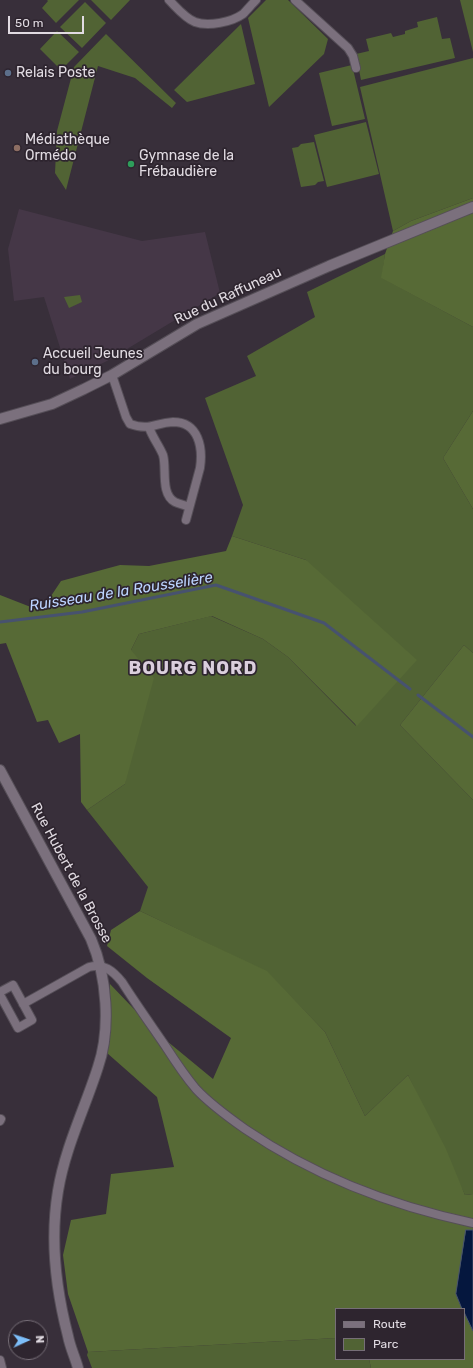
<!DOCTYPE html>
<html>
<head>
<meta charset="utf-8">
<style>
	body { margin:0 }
	#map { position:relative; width:473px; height:1368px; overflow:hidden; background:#382f3a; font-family:Rubik,sans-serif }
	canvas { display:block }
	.legend { position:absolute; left:335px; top:1308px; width:130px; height:52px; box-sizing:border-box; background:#2e252f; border:1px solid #766e77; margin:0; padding:5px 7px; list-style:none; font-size:12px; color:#e1dbe2 }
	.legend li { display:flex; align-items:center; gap:8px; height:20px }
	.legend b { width:20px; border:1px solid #766e77 }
	.north { position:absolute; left:8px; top:1320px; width:40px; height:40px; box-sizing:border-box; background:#2e252f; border:1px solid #766e77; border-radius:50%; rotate:87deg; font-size:11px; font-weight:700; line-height:16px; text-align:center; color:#e1dbe2 }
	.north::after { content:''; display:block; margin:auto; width:14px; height:18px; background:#7dbef9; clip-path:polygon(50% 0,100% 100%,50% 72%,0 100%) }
	.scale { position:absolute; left:8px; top:16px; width:76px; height:18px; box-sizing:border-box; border:2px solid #e1dbe2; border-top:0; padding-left:5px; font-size:12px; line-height:14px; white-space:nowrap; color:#e1dbe2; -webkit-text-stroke:3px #2e252f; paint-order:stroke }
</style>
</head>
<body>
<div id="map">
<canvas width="473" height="1368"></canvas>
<ul class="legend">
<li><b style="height:5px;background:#7b707d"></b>Route</li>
<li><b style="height:11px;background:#516334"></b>Parc</li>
</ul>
<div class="north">N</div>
<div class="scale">50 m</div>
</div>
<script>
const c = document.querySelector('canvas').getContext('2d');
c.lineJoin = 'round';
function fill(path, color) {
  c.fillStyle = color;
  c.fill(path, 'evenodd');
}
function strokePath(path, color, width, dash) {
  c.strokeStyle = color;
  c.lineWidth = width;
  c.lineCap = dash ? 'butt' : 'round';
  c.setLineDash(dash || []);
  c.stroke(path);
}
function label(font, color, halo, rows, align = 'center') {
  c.font = font + ' Rubik,sans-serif';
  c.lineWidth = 3.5;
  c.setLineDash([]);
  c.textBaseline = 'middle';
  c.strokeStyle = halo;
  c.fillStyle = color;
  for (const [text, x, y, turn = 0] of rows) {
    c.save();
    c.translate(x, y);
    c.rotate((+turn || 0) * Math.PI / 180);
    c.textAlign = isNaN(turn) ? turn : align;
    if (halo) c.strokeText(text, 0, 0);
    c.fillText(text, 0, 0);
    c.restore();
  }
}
const built = new Path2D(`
	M19 209 142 241 205 232 220 293 107 361 70 379 44 297 14 301 8 249Z`);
const green = new Path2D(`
	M47 0H79L56 23 42 8 48 1Z
	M91 0H130L111 20Z
	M266 0H288L328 39 324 54 269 107 248 18Z
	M460 0H473V52Z
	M85 2 106 23 82 48 60 27Z
	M437 17 442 39 450 38 455 58 361 80 356 54 369 51 366 39 391 33 393 37 405 34V31L418 27 417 22Z
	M241 24 255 84 187 102 174 90Z
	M57 31 79 52 61 70 40 49Z
	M106 34 176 103 172 108 135 78 98 66 66 190 55 173 57 131 74 67Z
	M473 58V198L411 221 393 231 360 87Z
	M352 65 365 119 332 126 319 73Z
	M366 122 379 174 327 187 314 135Z
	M314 142 324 181 318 182 315 185 301 187 292 148 298 147 301 144Z
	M385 254 382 278 473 327V411L443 458 473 509V653L464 645 400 725 473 800V1194L465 1195 408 1075 365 1116 325 1032 267 972 140 911 148 887 87 810 125 784 131 650 139 634 211 616 263 639 288 657 356 726 306 560 232 536 243 505 205 398 256 376 247 356 315 317 307 292Z
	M80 295 82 302 69 308 64 297Z
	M336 1338V1359H369L371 1368H92L87 1355 88 1352Z`);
const forest = new Path2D(`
	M473 198V327L381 278 385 254 393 231 411 221Z
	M473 411V509L443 458Z
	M232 536 306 560 417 660 357 726 288 657 263 639 212 616 139 634 131 650 154 678 125 784 87 810 81 802 80 734 59 743 48 720 37 722 6 643 0 644V595L41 611 61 581 120 565 149 566 226 551Z
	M464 645 473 653V800L400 725Z
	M140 911 267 971 325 1032 365 1116 408 1075 446 1149 465 1195 473 1194V1230H467L456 1294 462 1309H336V1338L88 1352 68 1294 63 1255 71 1220 106 1214 111 1174 174 1167 157 1097 107 1053 110 984 156 1032 213 1079 231 1038 147 978 107 946 111 930Z
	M464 1312 473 1331V1368H371L369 1359H464Z`);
const water = new Path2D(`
	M466 1230H473V1331L464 1312V1309H462L456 1294Z`);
const stream = new Path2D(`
	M0 622 82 612 216 585 324 623 410 689
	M418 695 473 737`);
const minor = new Path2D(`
	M169 0C177 8 185 18 195 22 208 27 232 22 243 14 247 10 252 4 256 0
	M295 0 348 48 353 56 356 68
	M112 375 126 417 130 424C150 431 154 423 173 422 199 422 203 448 200 468L186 520
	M149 427C152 437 159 445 163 455 167 468 160 494 175 502 179 504 185 505 189 507
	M0 992 13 985 32 1020 18 1028 0 995
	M23 1004 89 967C104 963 113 971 122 982 136 1004 151 1025 166 1047 175 1061 185 1076 196 1089 210 1104 228 1117 245 1129 314 1176 392 1206 473 1223
	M0 1121 1 1119
	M0 1360 2 1368`);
const tertiary = new Path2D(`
	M0 419 52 404 84 389 112 375 197 324 329 266 473 207
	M0 770 91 939C107 976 111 1029 98 1067 85 1108 65 1148 58 1191 50 1239 56 1290 68 1336 70 1347 75 1357 78 1368`);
const markers = [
	[8,73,4,"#5c6f8a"],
	[17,148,4,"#8d6e63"],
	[131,164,4,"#2e9e5b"],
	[35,362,4,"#5c6f8a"]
];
const poiNames = [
	["Relais Poste",16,73],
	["Médiathèque",25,140],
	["Ormédo",25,156],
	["Gymnase de la",139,156],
	["Frébaudière",139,172],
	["Accueil Jeunes",43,354],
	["du bourg",43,370]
];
const streetNames = [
	["Rue du Raffuneau",228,296,-25],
	["Rue Hubert de la Brosse",71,873,62]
];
const waterNames = [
	["Ruisseau de la Rousselière",121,592,-9]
];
const districtNames = [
	["BOURG NORD",193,669]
];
fill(built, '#453747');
fill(green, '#516334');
fill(forest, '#576a36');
fill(water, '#05173e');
strokePath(water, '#47526f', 1);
strokePath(stream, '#47526f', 3);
strokePath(minor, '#554e57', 10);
strokePath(tertiary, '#554e57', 12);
strokePath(minor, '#7b707d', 8);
strokePath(tertiary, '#7b707d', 10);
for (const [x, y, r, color] of markers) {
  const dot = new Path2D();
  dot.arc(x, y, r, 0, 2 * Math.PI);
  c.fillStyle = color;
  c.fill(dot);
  strokePath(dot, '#2e252f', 1.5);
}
label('14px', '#e1dbe2', '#2e252f', poiNames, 'left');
label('14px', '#e1dbe2', '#2e252f', streetNames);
label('italic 15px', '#bcd4ff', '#2e252f', waterNames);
c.letterSpacing = '1px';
label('bold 18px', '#dbcfdd', '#2e252f', districtNames);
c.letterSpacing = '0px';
</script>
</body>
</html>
